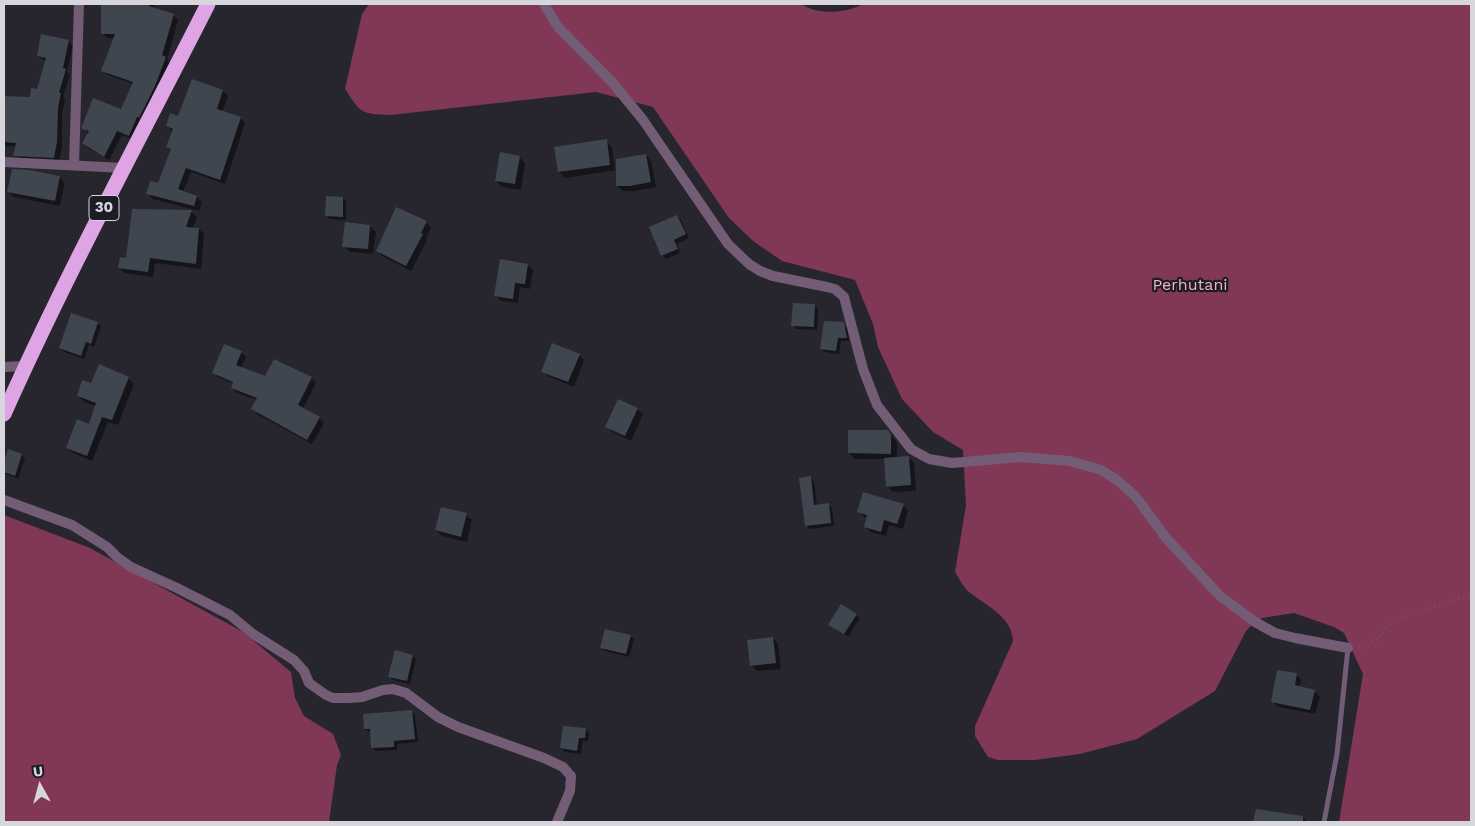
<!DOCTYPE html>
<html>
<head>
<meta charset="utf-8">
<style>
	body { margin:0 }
	#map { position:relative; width:1475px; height:826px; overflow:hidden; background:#27262f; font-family:"Work Sans",sans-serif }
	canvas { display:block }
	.frame { position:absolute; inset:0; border:5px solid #d7d6dd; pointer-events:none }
	.north { position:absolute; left:15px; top:761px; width:50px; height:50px; -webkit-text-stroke:4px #1d1c25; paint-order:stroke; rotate:353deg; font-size:14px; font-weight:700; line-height:20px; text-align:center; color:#d7d6dd }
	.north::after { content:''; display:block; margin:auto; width:18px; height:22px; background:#d7d6dd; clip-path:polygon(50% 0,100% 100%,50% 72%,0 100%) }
</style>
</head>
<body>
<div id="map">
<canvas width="1475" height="826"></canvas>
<div class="frame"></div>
<div class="north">U</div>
</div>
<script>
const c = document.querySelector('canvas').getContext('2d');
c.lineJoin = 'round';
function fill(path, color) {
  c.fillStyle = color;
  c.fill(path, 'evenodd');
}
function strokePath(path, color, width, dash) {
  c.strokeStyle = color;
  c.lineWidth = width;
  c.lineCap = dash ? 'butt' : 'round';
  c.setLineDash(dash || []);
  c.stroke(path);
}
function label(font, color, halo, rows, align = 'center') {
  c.font = font + ' "Work Sans",sans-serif';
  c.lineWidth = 4.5;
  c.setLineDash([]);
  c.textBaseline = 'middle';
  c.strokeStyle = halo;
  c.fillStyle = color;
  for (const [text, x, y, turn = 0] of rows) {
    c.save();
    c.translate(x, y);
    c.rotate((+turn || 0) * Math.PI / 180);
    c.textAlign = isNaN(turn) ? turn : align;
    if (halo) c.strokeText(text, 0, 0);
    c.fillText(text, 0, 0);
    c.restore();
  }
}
const forest = new Path2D(`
	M369 4H800C805 6 810 9 815 10 829 14 851 11 863 4H1471V822H1339L1363 674 1344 633 1334 627 1294 613 1262 618 1255 622 1246 631 1215 691 1137 739 1080 754 1034 760H998L988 757 975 736V726L1013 641C1012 616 986 606 969 592 963 587 959 578 955 572L966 505 963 450 933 432 902 399 878 347 873 324 855 280 782 261 753 241 729 218 653 107 596 92 390 115C360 114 361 113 345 89L362 14Z
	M4 515 90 548 243 632 291 672 295 698 304 716 333 734 341 755 337 765 329 822H4Z`);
const shadow = new Path2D(`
	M109 4H154V9L173 15 178 20 167 60 170 63 134 140 122 135 109 160 88 148 84 143 89 134 83 128 122 111 134 84 108 75 103 70 115 38H107L102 33Z
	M68 41 73 46 67 72 70 75 63 97 65 99 62 114V147L59 162 19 160 15 155 16 146H4V97L31 99 38 91 47 61 43 60 38 55Z
	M192 81 223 91 228 96 222 112 240 118 245 123 225 184 191 172 183 192 197 197 202 202 199 211 153 199 148 194 159 185 171 151 167 147 173 132 167 126 179 118Z
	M606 141 612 147 615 170 646 155 651 161 656 187 635 191H623L617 186V170L565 178 559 172 556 148Z
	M519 157 525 163 521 190 502 187 496 181Z
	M59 177 65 183 60 206 14 197 8 191Z
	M343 198 346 202V220L330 219 326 216Z
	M133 210 192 212 197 217 193 228 199 229 204 234 201 269 155 263 153 277 125 273 120 268 128 259Z
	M677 216 681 220 689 238 677 244 680 253 666 259 662 255Z
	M426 222 431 228 426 239 427 240 411 271 382 256 377 251Z
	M370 226 376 232 373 254 350 252 344 246Z
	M528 265 533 270 530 289 520 287 518 303 501 301 496 295Z
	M815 305 818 309 817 330 796 329 793 326Z
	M97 323 101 327 94 347 89 345 84 359 64 352 61 348Z
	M843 324 847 328 849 341H841L839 354 825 352 822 349Z
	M241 352 246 357 241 368 266 378H311L316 383 303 409 319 418 324 423 312 444 257 414 253 409 257 400 237 393 232 388 234 384 218 377 213 372Z
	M579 355 584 360 574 387 548 376 542 371Z
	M128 378 134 384 118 425 108 422 92 461 73 453 67 448 89 425 96 406 84 402 78 396 91 385Z
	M637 409 643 414 631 441 613 432 607 427Z
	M887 431 897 442V458L908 457 914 463 916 491 893 492 887 486 886 459H855L849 453Z
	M9 451 22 455 25 459 18 479 4 473V465Z
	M810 478 814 481 817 506 828 505 832 508 834 526 810 529 806 525Z
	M903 505 908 510 903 529 889 525 886 536 871 532 866 527 868 518 864 517 859 511Z
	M466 515 472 520 467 542 442 536 436 530Z
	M856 615 860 618 848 637 830 624Z
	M630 636 634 639 629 657 605 651 601 648Z
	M773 638 778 644 781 669 757 671 751 665Z
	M413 656 416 659 410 684 393 680 390 677Z
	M1296 674 1301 680 1300 688 1315 692 1320 697 1315 714 1278 707 1273 702Z
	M412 712 415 715 418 742 397 744V750L376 751 372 747 371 732H369L365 729Z
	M586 729 589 733 588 741H583L581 754 565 752 561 748Z
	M1257 810 1304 818 1308 822H1255Z`);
const building = new Path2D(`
	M101 4H149V6L174 14 162 55 166 57 155 86 139 118 137 117 129 136 117 131 104 157 82 143 89 131 82 129V126L93 98 121 109 133 82 101 71 115 34H101Z
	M41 34 69 40 63 68 66 69 59 93H61L58 108 57 142 54 158 13 156 16 143 4 142V96L30 97 31 88 37 89 46 58 37 56Z
	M192 79 223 90 217 109 241 117 220 180 186 168 178 189 197 196 194 206 146 194 150 181 158 183 171 149 166 147 173 129 166 126 170 113 178 116Z
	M607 139 610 165 558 172 554 147Z
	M500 152 520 156 515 184 495 181Z
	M646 154 651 182 630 186H616V159Z
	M12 169 29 170 60 176 55 201 7 192Z
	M326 196 343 197V217L325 216Z
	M396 207 427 221 421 233 423 234 406 266 376 251Z
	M132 209 192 210 186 227 199 228 196 264 150 258 148 272 118 268 120 257 126 258Z
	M677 215 686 234 674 240 678 249 661 256 649 227Z
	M345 222 370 225 368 249 342 247Z
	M500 259 528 264 525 284 515 283 513 299 494 296Z
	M793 303 815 304 814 327 791 326Z
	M71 313 98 322 91 344 86 342 81 356 59 348Z
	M824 321 844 322 847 338H838L836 351 820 349Z
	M552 343 580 354 568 382 541 372Z
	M224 344 242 351 236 365 265 376 274 359 312 377 298 405 320 417 307 440 251 409 257 398 231 388 233 382 212 373Z
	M99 364 129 377 112 420 102 417 87 456 66 448 77 419 89 424 96 403 77 396 82 380 91 383Z
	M618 399 638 408 625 436 605 427Z
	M848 430H888L891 435V454L848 453Z
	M8 449 22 454 15 476 4 472V461Z
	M909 456 911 485 886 487 884 458Z
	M811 476 814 505 829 503 831 523 805 526 799 478Z
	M863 492 904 504 897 524 884 520 881 532 864 527 867 515 857 512Z
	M441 507 467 513 461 537 435 530Z
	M841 604 857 614 844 634 828 625Z
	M605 629 631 635 626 654 600 648Z
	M773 637 776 663 750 666 747 640Z
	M395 650 413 655 407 681 388 677Z
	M1277 670 1297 673 1295 685 1315 690 1310 710 1271 702Z
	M412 710 415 739 394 741V747L371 748 370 729H364L363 714Z
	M563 726 586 728 585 738H579L577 751 560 748Z
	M1256 809 1303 816V822H1253Z`);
const path = new Path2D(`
	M1358 648C1375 648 1384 629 1395 619L1471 595`);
const lane = new Path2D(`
	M1324 822 1337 754 1348 648`);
const street = new Path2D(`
	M544 4 558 27 613 83 643 120 728 244 749 264 760 271 773 276 827 287 835 289 844 297 863 369 877 405 911 449 929 459 952 463 1022 457 1070 461 1101 470 1117 480 1136 497 1166 538 1220 596 1255 622 1275 633 1295 638 1348 648
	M4 162 124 168
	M74 165 79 4
	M4 367 25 366
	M4 500 72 525 107 547 117 557 131 567 177 588 230 615 253 634 294 660 304 671 309 683 326 695 333 698H349L362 697 383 690 393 689 406 693 438 717 458 727 544 758 563 767 571 776 570 791 557 822`);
const highway = new Path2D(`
	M4 414C66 275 139 140 208 4`);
const shields = [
	[104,208,30]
];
const shieldNames = [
	["30",104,208]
];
const parkNames = [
	["Perhutani",1190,285]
];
fill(forest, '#813756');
fill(shadow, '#0007');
fill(building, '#404650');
strokePath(path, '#65646c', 2, [1, 4]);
strokePath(lane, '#735c75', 5);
strokePath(street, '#735c75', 10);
strokePath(highway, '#dea4e3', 15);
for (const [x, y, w] of shields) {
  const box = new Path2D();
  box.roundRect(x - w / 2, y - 12.5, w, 25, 4);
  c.fillStyle = '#1d1c25';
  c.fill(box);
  strokePath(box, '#d7d6dd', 1);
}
label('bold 15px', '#d7d6dd', null, shieldNames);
label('16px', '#f4b2ca', '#1d1c25', parkNames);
</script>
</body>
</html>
